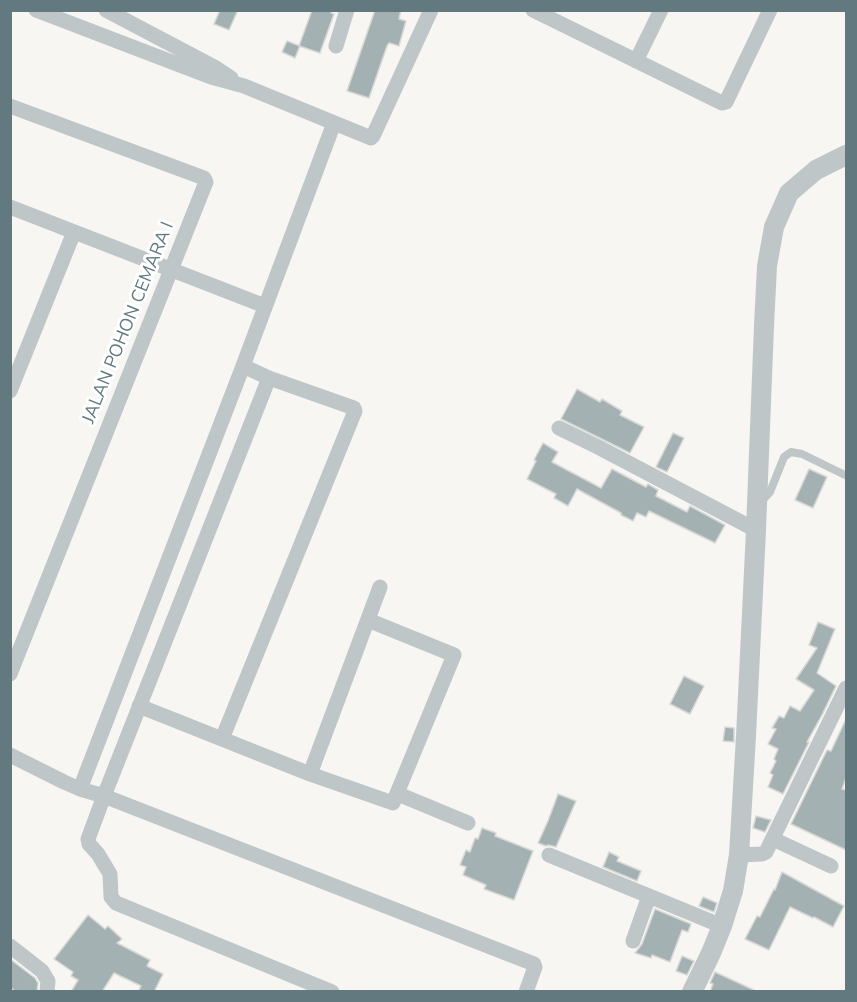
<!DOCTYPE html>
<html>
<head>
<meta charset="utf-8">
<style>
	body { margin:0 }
	#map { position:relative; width:857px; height:1002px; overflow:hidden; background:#f7f6f3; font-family:"Nunito Sans",sans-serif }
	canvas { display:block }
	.frame { position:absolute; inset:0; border:12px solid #61797f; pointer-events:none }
</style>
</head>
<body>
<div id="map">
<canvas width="857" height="1002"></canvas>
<div class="frame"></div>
</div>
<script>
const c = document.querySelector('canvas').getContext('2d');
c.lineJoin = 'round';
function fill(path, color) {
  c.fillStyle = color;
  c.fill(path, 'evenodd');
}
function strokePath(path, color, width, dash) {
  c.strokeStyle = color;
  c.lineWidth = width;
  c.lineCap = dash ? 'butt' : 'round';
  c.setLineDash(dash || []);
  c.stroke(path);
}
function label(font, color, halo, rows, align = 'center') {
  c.font = font + ' "Nunito Sans",sans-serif';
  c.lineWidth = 6;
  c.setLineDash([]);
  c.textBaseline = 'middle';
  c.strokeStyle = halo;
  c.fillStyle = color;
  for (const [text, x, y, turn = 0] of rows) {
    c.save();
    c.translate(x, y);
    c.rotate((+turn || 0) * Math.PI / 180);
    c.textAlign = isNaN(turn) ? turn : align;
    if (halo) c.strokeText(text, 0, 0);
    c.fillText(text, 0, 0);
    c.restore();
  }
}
const building = new Path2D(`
	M220 10H238L229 30 214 24Z
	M312 10H332L331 13 334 14 320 53 299 46Z
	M375 10H401L399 19 406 21 399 46 389 43 387 46 369 98 347 91Z
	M287 41 300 46 295 58 282 52Z
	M577 389 600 402 602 399 622 411 620 415 644 427 630 453 561 419Z
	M673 433 684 438 667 472 656 467Z
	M543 443 558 452 552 462 601 488 612 469 646 487 648 484 658 490 656 496 687 512 690 506 725 525 715 543 649 511 646 517 637 513 633 521 621 515V513L577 489 568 506 554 498 556 494 527 479 536 461 534 460Z
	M809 469 827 477 813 508 795 500Z
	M818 622 835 629 817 673 836 686 822 715 807 742H809L783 794 768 787 773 775 770 773 776 761 774 759 778 749 768 744 776 729 772 728 779 716 784 718 790 706 800 711 814 690 796 679 817 648 809 645Z
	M684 676 704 686 690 714 670 704Z
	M846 719V778L842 789 846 790V850L791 824 827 750 831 751Z
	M725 727 734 728V742L723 741Z
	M558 794 576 801 556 847 548 845 546 846 538 843 548 821Z
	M756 816 771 820 765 832 753 828Z
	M482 828 496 833 495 836 533 851 514 900 484 889 486 885 463 875 466 867 460 865 466 850 470 852 475 838 478 839Z
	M609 852 619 857 617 861 641 871 637 881 603 867Z
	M782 872 844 906 833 927 814 917 813 918 790 907 769 950 745 939 757 916 760 917 774 889 775 890Z
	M703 897 717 903 714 912 699 906Z
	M655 909 691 924 688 932 682 930 670 962 652 955 651 958 635 953 642 944Z
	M88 915 105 929 108 926 122 939 117 943 150 960 147 966 163 974 154 992H138L141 986 114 973 102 992H71L78 980 71 976 73 972 54 959Z
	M682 956 694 961 687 975 676 971Z
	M10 959 35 978 38 983 37 992H16L10 987Z
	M715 972 728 978 758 992H710L713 984 710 983Z`);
const service = new Path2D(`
	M760 503 770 492 784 457 791 452 802 454 845 475`);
const minor = new Path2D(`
	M36 10 211 77 244 86 371 138 373 136 431 10
	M106 10 216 68 231 78
	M533 10 722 103 726 102 770 10
	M336 46 347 10
	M636 61 661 10
	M10 106 204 178 206 182 10 674
	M10 207 265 306
	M269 378 104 796 88 839 89 844 98 854 110 874 111 897 116 903 332 992
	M10 391 74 232
	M559 428 598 447 756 530
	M139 706 310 774 393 803 454 655 368 620
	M222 739 355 411 354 408 269 378 243 366
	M10 755 64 782 80 789 243 366 334 123
	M310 774 380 587
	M80 789 104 796 534 964 535 967 526 992
	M398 794 468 823
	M773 839 831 866
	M549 855 722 926
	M739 855 762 854 766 852 846 688
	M633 941 649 896
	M10 946 42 971 48 981 47 992`);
const tertiary = new Path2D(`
	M692 992 711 953 722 926 733 891 739 855 746 736 756 530 764 326 767 266 774 227 789 193 816 170 846 155`);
const streetNames = [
	["JALAN POHON CEMARA I",129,323,-68]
];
fill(building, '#a4b1b3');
strokePath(building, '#d8d8d6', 1.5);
strokePath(service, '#bfc6c8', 8);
strokePath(minor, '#bfc6c8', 15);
strokePath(tertiary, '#bfc6c8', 20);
label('18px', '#61797f', '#fff', streetNames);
</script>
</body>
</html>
